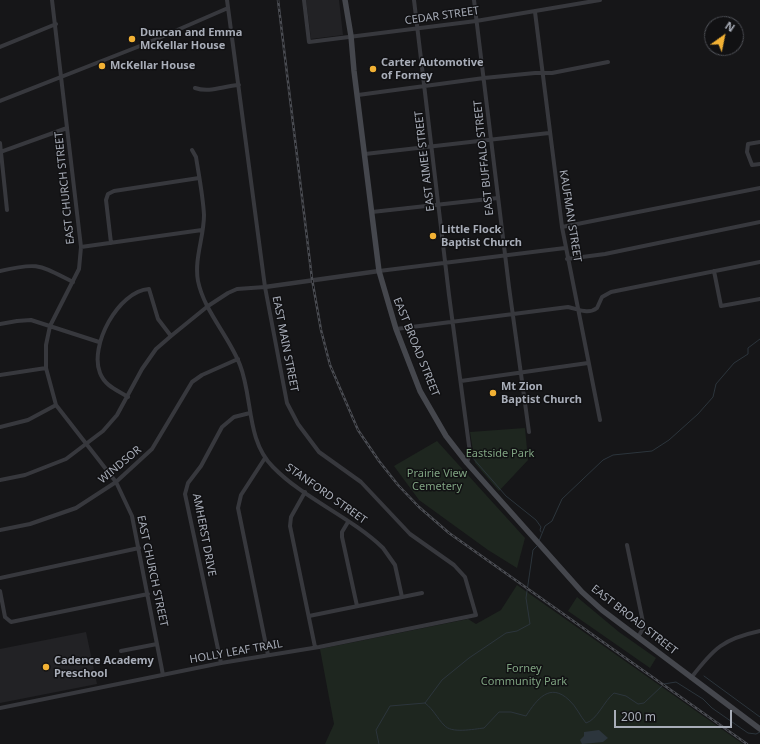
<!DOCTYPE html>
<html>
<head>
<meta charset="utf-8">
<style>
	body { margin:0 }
	#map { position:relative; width:760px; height:744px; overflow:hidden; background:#161618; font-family:"Noto Sans",sans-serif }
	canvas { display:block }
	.north { position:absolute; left:704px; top:16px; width:40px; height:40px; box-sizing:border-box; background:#111113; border:1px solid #4d4f55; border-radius:50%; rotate:33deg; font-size:11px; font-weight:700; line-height:16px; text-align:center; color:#a8adb8 }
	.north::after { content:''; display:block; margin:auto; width:14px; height:18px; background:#f2b134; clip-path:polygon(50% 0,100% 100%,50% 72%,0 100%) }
	.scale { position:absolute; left:614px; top:710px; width:118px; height:18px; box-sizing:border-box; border:2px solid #a8adb8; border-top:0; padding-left:5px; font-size:12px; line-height:14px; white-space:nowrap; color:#a8adb8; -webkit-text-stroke:3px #111113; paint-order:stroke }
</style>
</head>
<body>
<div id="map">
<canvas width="760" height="744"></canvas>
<div class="north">N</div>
<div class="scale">200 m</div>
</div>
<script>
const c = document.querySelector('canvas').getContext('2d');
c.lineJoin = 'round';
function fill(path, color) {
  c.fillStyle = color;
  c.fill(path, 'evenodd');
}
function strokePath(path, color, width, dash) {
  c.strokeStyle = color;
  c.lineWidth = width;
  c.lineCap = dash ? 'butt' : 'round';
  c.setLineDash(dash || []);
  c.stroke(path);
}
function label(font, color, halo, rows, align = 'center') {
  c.font = font + ' "Noto Sans",sans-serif';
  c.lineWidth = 3;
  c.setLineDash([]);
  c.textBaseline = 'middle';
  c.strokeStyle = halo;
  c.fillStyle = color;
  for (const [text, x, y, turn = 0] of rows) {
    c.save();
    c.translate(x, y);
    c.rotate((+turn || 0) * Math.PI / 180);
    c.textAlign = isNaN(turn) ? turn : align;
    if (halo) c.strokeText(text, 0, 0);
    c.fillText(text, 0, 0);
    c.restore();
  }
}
const built = new Path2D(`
	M306 0H339L343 35 311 39Z
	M86 632 97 684 0 703V649Z`);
const green = new Path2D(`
	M525 428 528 460 499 491 475 463 470 432Z
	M437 441 525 538 517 568 488 550 419 500 394 466Z
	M517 585 743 744H325L334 724 320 649 468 619 476 624 501 610Z
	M577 597 619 632 656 658 650 668 568 611Z`);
const water = new Path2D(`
	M599 730 608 738 603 742 582 744 580 740 584 736V732Z`);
const stream = new Path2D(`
	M472 457 506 496 536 520 541 527 540 530 541 532
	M539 541 545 526 552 521 562 499 603 460 613 455 652 451 669 440 698 414 713 397 716 384 734 363 748 354V348L760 339
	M704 676 760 717
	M664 684 676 682 703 699 712 708 748 733 756 734 760 732
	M425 703C434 710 437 718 444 725 451 734 474 729 484 728L499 712H511L526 716C537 699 550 682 569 700 576 706 580 716 586 723 597 720 604 701 614 693L626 696 638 704 644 703 662 686
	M379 744 376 730 390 706 425 703 442 680 469 658 506 633 517 631 530 624 526 598 533 550 537 546`);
const minor = new Path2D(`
	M52 0 81 247 79 269 50 326 46 345V368L56 405 116 482 132 516 163 675
	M304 0 309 42 476 21 600 0
	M414 0 449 295 470 453 467 463
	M474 0 509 287 529 432
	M535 12 562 227 600 420
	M0 47 56 24
	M195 88C210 93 223 86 239 85
	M358 95 484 78 535 73H552L608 62
	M0 101 145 44 228 8
	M760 142 748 144 747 152 752 165 760 164
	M0 143 7 210
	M192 150 196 157C199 176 203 196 204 215 204 237 194 259 198 281 204 311 229 336 240 365 253 398 246 440 273 467 304 499 351 517 383 548L395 565 402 597
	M0 152 67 128
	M365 154 549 133
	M372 212 498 198
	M562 227 760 188
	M111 243 106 200 108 194 114 191 199 178
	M81 247 202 230
	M567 259 605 254 760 222
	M0 271C39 262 39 265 73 282
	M379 271 565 248
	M714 271 721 306 760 299
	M0 324 17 321 31 320 99 342
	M396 329 568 307C578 309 588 315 597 308L602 297 611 292 760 262
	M0 375 46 368
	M461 381 588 363
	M128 397C117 390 105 386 100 373 89 346 118 291 149 289L158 319 171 336
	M0 427 28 420 56 405
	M265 458 241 495 238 508 268 655
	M0 480 25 475 66 459 103 431 117 415 142 369 156 349 171 336 208 306 228 293 237 289 265 287
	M305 492 291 517 290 526 315 647
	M348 522 342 532V537L357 606
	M0 530 30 524 76 508 116 482 152 449 192 382 202 375 238 359
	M627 545 644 627 638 637
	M0 578 139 548
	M0 591 5 617 11 622 148 594
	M309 616 422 593
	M121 651 157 644
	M221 663 185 494 188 483 201 466 222 427 234 417 250 413
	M691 678C714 648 723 639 760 631
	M0 708 221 663 319 647 476 615 465 577 454 565 410 534 361 482 319 452 298 424 287 403 265 287 227 0`);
const tertiary = new Path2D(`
	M265 287 379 271`);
const secondary = new Path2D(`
	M345 0 351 36 354 71 379 271 396 329 420 391 446 436 467 463 582 592 602 610 760 729`);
const rail = new Path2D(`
	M278 0 312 279 321 330 330 365 358 430 379 461 398 485 419 507 449 533 747 744`);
const markers = [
	[132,39,4,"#f2b134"],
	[102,66,4,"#f2b134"],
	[373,69,4,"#f2b134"],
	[433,236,4,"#f2b134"],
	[493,393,4,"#f2b134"],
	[46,667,4,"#f2b134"]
];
const streetNames = [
	["CEDAR STREET",442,16,-8],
	["EAST BUFFALO STREET",484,158,-96],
	["EAST AIMEE STREET",425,161,-97],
	["EAST CHURCH STREET",65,188,-96],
	["KAUFMAN STREET",570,216,81],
	["EAST MAIN STREET",285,344,79],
	["EAST BROAD STREET",416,347,68],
	["WINDSOR",120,465,-40],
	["STANFORD STREET",326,494,35],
	["AMHERST DRIVE",204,535,79],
	["EAST CHURCH STREET",152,571,78],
	["EAST BROAD STREET",634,620,38],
	["HOLLY LEAF TRAIL",236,652,-10]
];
const poiNames = [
	["Duncan and Emma",140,33],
	["McKellar House",140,46],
	["Carter Automotive",381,63],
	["of Forney",381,76],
	["McKellar House",110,66],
	["Little Flock",441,230],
	["Baptist Church",441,243],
	["Mt Zion",501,387],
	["Baptist Church",501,400],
	["Cadence Academy",54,661],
	["Preschool",54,674]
];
const parkNames = [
	["Eastside Park",500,454],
	["Prairie View",437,474],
	["Cemetery",437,487],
	["Forney",524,669],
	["Community Park",524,682]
];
fill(built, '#222225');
fill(green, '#1e261f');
fill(water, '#2c353c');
strokePath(stream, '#2c353c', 1);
strokePath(minor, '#37383d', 4);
strokePath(tertiary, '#37383d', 4.5);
strokePath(secondary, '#45474d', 5.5);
strokePath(rail, '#4a4c52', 2.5);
strokePath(rail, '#111113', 1, [3]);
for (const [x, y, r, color] of markers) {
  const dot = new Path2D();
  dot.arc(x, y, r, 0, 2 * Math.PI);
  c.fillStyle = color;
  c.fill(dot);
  strokePath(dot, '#111113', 1.5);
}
label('11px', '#a8adb8', '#111113', streetNames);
label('bold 11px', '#a8adb8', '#111113', poiNames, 'left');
label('11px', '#7fa381', '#111113', parkNames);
</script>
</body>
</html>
